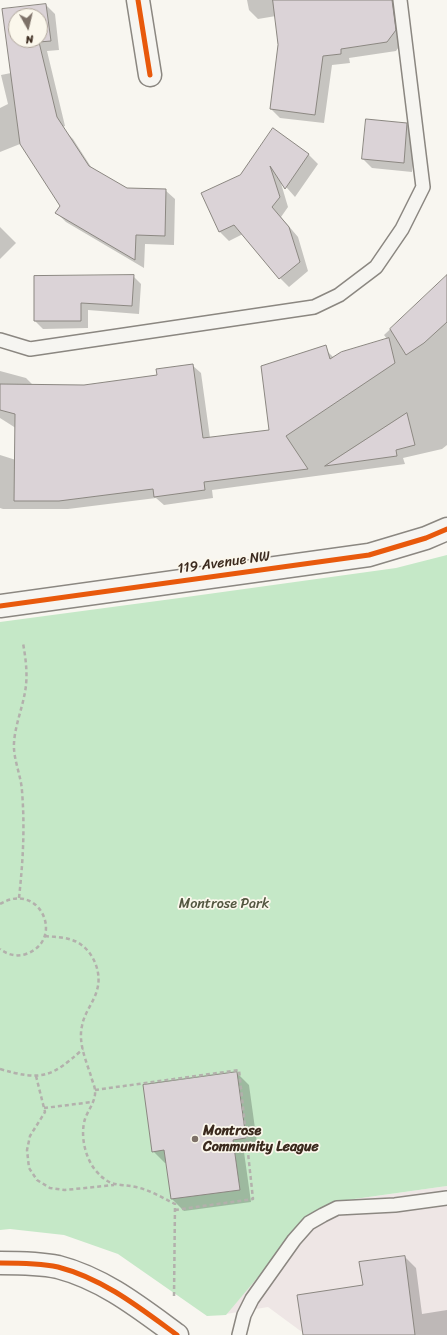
<!DOCTYPE html>
<html>
<head>
<meta charset="utf-8">
<style>
	body { margin:0 }
	#map { position:relative; width:447px; height:1335px; overflow:hidden; background:#f8f6f0; font-family:Sriracha,sans-serif }
	canvas { display:block }
	.north { position:absolute; left:8px; top:8px; width:40px; height:40px; box-sizing:border-box; background:#fbf7ec; border:1px solid #aea59a; border-radius:50%; rotate:172deg; font-size:11px; font-weight:700; line-height:16px; text-align:center; color:#3b2a1e }
	.north::after { content:''; display:block; margin:auto; width:14px; height:18px; background:#7d7168; clip-path:polygon(50% 0,100% 100%,50% 72%,0 100%) }
</style>
</head>
<body>
<div id="map">
<canvas width="447" height="1335"></canvas>
<div class="north">N</div>
</div>
<script>
const c = document.querySelector('canvas').getContext('2d');
c.lineJoin = 'round';
function fill(path, color) {
  c.fillStyle = color;
  c.fill(path, 'evenodd');
}
function strokePath(path, color, width, dash) {
  c.strokeStyle = color;
  c.lineWidth = width;
  c.lineCap = dash ? 'butt' : 'round';
  c.setLineDash(dash || []);
  c.stroke(path);
}
function label(font, color, halo, rows, align = 'center') {
  c.font = font + ' Sriracha,sans-serif';
  c.lineWidth = 3.5;
  c.setLineDash([]);
  c.textBaseline = 'middle';
  c.strokeStyle = halo;
  c.fillStyle = color;
  for (const [text, x, y, turn = 0] of rows) {
    c.save();
    c.translate(x, y);
    c.rotate((+turn || 0) * Math.PI / 180);
    c.textAlign = isNaN(turn) ? turn : align;
    if (halo) c.strokeText(text, 0, 0);
    c.fillText(text, 0, 0);
    c.restore();
  }
}
const built = new Path2D(`
	M447 1186V1335H306L268 1307 226 1314 313 1212 340 1201Z`);
const green = new Path2D(`
	M447 555V1186L340 1201 313 1212 226 1315 207 1316 118 1254 64 1235 10 1229 0 1230V622L172 599 396 568Z`);
const shadow = new Path2D(`
	M247 0H352L392 5 401 14 404 40 396 51 349 58 350 63 332 65 324 123 280 118 271 109 279 45 276 16 258 19 249 10Z
	M46 5 55 14 59 50 47 51 65 126 0 152V108L8 104 1 75 11 73 3 10ZM16 16H40V40H16Z
	M407 124 416 134 412 172 372 168 363 159Z
	M64 130 73 139 93 170 126 189 165 190 175 199 174 245 145 244 144 268 66 222 57 213 61 206Z
	M273 130 309 155 318 164 295 197 280 180 288 207 281 217 298 237 308 271 289 287 280 278 243 234 229 241 220 232 203 194 241 176Z
	M0 227 16 243 0 259Z
	M133 276 141 284 139 314 88 310V328L43 329 35 321Z
	M447 276V445L442 449 403 458 405 464 212 490 213 498 164 505 156 498 68 509H3L0 508V455L102 487 104 484 0 418V371L26 378 33 385 84 386 158 375 192 365 201 373 210 438 270 431 326 350 334 358 387 339 384 335Z
	M237 1073 249 1085 258 1150 244 1152 251 1202 184 1211 172 1199 167 1163H165L153 1151Z
	M405 1257 416 1268 422 1314 447 1310V1335H307L364 1286Z`);
const building = new Path2D(`
	M273 0H392L396 30 387 42 341 49V54L323 56 315 115 270 109 278 45Z
	M46 4 51 41 39 42 57 117 89 166 127 188 166 189 165 236 136 235 135 260 55 213 60 206 20 144 2 9ZM16 16H40V40H16Z
	M366 119 407 123 404 163 362 159Z
	M273 128 309 154 285 189 270 166 280 197 272 207 289 227 300 262 279 279 234 225 219 232 201 193 240 175Z
	M134 275 132 306 81 303V321H34V276Z
	M447 275V322L424 343 406 355 390 329Z
	M389 338 395 363 286 436 308 469 204 482 205 490 154 497 153 489 59 501H14L15 414 0 410V384L84 385 157 375 156 369 193 364 203 438 269 430 261 366 326 345 330 359 341 352Z
	M407 413 415 445 396 450 397 456 325 466Z
	M237 1072 246 1138 233 1140 240 1190 171 1199 164 1150 152 1152 143 1085Z
	M405 1256 415 1335H303L297 1295 363 1285 359 1262Z`);
const path = new Path2D(`
	M19 898C23 861 25 828 22 791 21 775 13 759 14 743 15 726 22 709 25 692 28 676 26 660 23 643
	M0 904C40 880 66 940 26 954 17 957 8 955 0 949
	M45 936C54 937 64 937 72 940 91 946 103 971 97 990 94 1002 84 1013 82 1026 78 1042 86 1061 91 1076 92 1081 95 1086 95 1091 96 1101 88 1110 85 1119 80 1135 85 1158 96 1171 111 1188 117 1183 136 1187 150 1190 163 1198 175 1204L174 1297
	M0 1069C41 1081 51 1078 83 1049
	M36 1076 45 1112 30 1136 27 1150 29 1168 37 1180 50 1188 65 1190 114 1185
	M95 1090 239 1070 253 1199 175 1210
	M44 1108 92 1102`);
const service = new Path2D(`
	M0 340 30 349 314 307 339 295 376 267 402 229 423 187 400 0
	M239 1335 244 1315 252 1299 294 1240 309 1223 323 1215 337 1208 395 1205 447 1198`);
const minor = new Path2D(`
	M138 0 150 75
	M0 606 369 555 426 538 447 529
	M0 1263C19 1263 39 1263 58 1267 104 1279 140 1308 177 1335`);
const cycleway = new Path2D(`
	M138 0 150 75
	M0 606 369 555 426 538 447 529
	M0 1263C19 1263 39 1263 58 1267 104 1279 140 1308 177 1335`);
const markers = [
	[195,1139,4,"#7d7168"]
];
const streetNames = [
	["119 Avenue NW",224,563,-8]
];
const parkNames = [
	["Montrose Park",224,904]
];
const poiNames = [
	["Montrose",203,1131],
	["Community League",203,1147]
];
fill(built, '#eee6e5');
fill(green, '#c5e8c7');
fill(shadow, '#0003');
fill(building, '#dbd3d7');
strokePath(building, '#8b8781', 1);
strokePath(service, '#8b8781', 16);
strokePath(minor, '#8b8781', 25);
strokePath(path, '#b3b0ac', 2.5, [4, 3]);
strokePath(service, '#f6f5f1', 13);
strokePath(minor, '#f6f5f1', 22);
strokePath(cycleway, '#e8590c', 5);
for (const [x, y, r, color] of markers) {
  const dot = new Path2D();
  dot.arc(x, y, r, 0, 2 * Math.PI);
  c.fillStyle = color;
  c.fill(dot);
  strokePath(dot, '#fbf7ec', 1.5);
}
label('14px', '#3b2a1e', '#fbf7ec', streetNames);
label('14px', '#535640', '#fbf7ec', parkNames);
label('bold 14px', '#3b2a1e', '#fbf7ec', poiNames, 'left');
</script>
</body>
</html>
